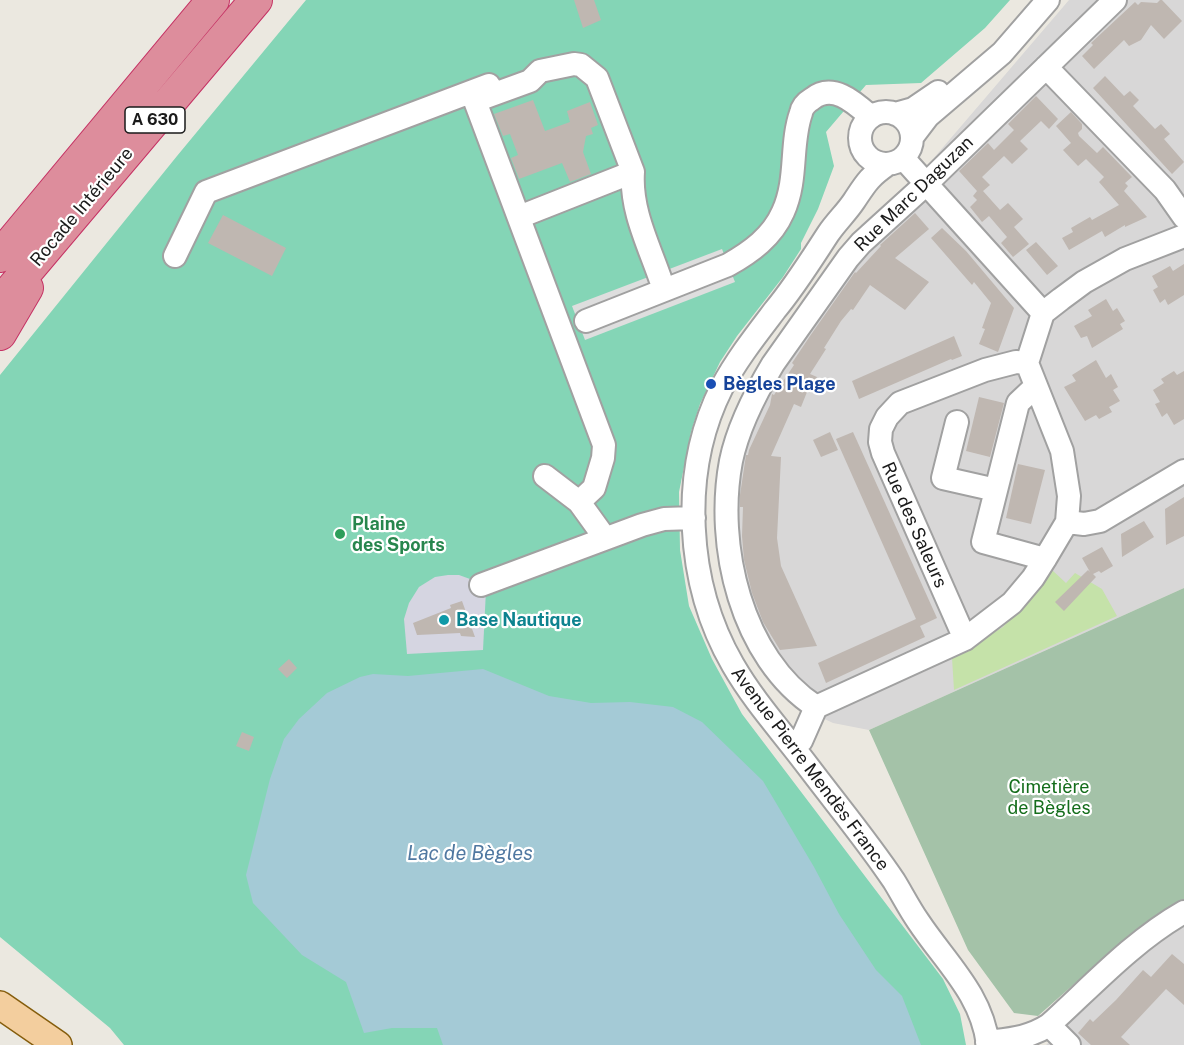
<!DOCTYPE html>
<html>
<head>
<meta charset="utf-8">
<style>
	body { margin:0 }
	canvas { display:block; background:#ebe8e0 }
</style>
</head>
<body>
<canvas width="1184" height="1045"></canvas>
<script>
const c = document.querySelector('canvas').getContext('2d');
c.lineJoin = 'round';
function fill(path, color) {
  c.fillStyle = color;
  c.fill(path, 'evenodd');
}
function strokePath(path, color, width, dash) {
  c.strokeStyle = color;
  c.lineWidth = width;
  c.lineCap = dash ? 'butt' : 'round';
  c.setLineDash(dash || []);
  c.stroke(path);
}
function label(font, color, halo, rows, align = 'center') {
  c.font = font + ' "Public Sans",sans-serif';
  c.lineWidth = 4.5;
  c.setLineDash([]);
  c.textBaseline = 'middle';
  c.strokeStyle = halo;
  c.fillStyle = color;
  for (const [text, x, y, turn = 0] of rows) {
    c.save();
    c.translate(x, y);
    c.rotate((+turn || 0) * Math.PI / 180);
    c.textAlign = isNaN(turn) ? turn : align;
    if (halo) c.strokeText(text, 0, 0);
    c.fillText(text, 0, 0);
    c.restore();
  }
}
const residential = new Path2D(`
	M1069 0H1184V588L869 730 833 723 797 706 774 688 740 629 729 602 719 558 716 524 718 491 847 244 862 224 927 166Z
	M1184 925V1045H1046L1147 948Z`);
const grass = new Path2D(`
	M1052 570 1066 583 1075 573 1102 589 1117 616 954 690 952 658 1003 627Z`);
const cemetery = new Path2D(`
	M1184 588V901L1134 931 1038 1016 1014 1013 968 950 869 730Z`);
const pitch = new Path2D(`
	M306 0H1010L985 28 921 83 866 85 826 132 834 166 818 209 801 243V249L783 277 737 336 720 362 700 404 691 432 679 492 680 550 689 606 712 659 742 714 943 979 960 1014 966 1045H124L110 1028 0 937V375L177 156Z`);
const parking = new Path2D(`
	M722 249 735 282 585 340 572 306Z`);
const plaza = new Path2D(`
	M448 575H459L470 579 486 590 483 650 407 654 404 619 409 603 419 587 435 577Z`);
const water = new Path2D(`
	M483 669 549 696 591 703 630 702 673 707 702 722 763 781 814 867 839 914 876 970 902 996 921 1045H443L437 1028H392L364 1033 346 982 302 955 253 903 246 875 270 779 284 739 299 719 327 693 360 677 373 674 408 676Z`);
const building = new Path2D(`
	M574 0H594L601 20 583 28Z
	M1160 0H1162L1182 21 1164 39 1151 25 1141 40 1129 46 1124 40 1094 69 1082 56 1093 45 1091 43 1135 2 1138 5 1141 2 1157 3Z
	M1105 76 1124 96 1130 91 1139 100 1133 106 1155 129 1161 124 1170 134 1164 139 1184 162 1172 174 1093 88Z
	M1036 96 1058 119 1049 129 1041 121 1020 141 1028 149 1012 164 1004 156 982 177 990 185 983 191 1000 210 1008 203 1023 219 1014 227 1029 244 1013 257 1001 243 1007 237 989 216 982 222 970 207 977 200 973 196 977 191 959 171 988 143 994 150 1014 130 1008 124Z
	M533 100 545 131 570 122 567 111 590 102 598 125 591 128 593 134 586 136 583 152 591 174 570 182 562 163 519 179 511 158 518 155 510 134 503 136 494 114Z
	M1071 112 1082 124V129L1078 133 1079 136 1097 153 1103 147 1132 177 1125 183 1128 186 1124 191 1147 217 1125 227V225L1105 237 1102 231 1069 250 1062 238 1073 232 1071 228 1090 217 1092 220 1119 205 1099 182 1104 177 1086 159 1078 166 1063 150 1071 143 1056 126Z
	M915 213 929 229 895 258 929 282 905 310 870 285 853 310 851 309 841 321 824 348 826 349 810 374 817 377 812 388 809 387 801 407 794 404 771 456 781 457 777 538 781 566 817 646 780 650 763 622 752 593 744 560 742 536 743 507H740V495L746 455H748L749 450 770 405 772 394 774 395 794 365 792 363 810 336 855 272 856 273 881 246 880 245Z
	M223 215 286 248 272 276 208 243Z
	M942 228 966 251 1014 308 998 352 979 344 985 329 982 328 991 303 974 282 972 285 931 238Z
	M1036 242 1058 266 1047 275 1026 250Z
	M1184 264V295L1168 305 1165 299 1160 303 1153 290 1158 287 1152 276 1170 266 1173 271Z
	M1106 299 1113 311 1117 308 1125 321 1120 324 1123 329 1092 348 1087 336 1081 338 1074 326 1092 316 1088 310Z
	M954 336 962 356 952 360 951 359 859 399 852 381Z
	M1096 360 1106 378 1111 374 1118 387 1113 390 1120 401 1109 407 1112 412 1099 419 1096 415 1085 421 1064 387 1076 381 1072 375Z
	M1174 371 1177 375 1184 371V419L1174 425 1167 413 1162 417 1155 404 1160 402 1153 390 1164 383 1161 379Z
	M979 397 1004 403 990 457 966 451Z
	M830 432 838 450 821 457 813 440Z
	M853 432 937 618 920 626 925 637 826 683 818 663 916 619 836 439Z
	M1018 464 1045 470 1031 524 1006 518Z
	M1184 497V536L1166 545 1165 509Z
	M1144 521 1154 537 1122 557 1121 534Z
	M1102 547 1113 566 1101 573 1099 571 1093 574 1096 577 1064 611 1055 602 1088 570 1090 572 1082 558Z
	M462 601 475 637 461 636 460 633 417 635 413 623 451 608 450 605Z
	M289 659 297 668 287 678 278 669Z
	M242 732 254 737 249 751 236 746Z
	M1172 954 1184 964V1005L1166 989 1121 1037 1130 1045H1091L1078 1033 1090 1019 1093 1022 1116 1000 1143 970 1151 977Z`);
const minor = new Path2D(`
	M1046 67 1165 190 1184 217
	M860 138a26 26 0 1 1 52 0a26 26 0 1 1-52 0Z
	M895 114 913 109 938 92
	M912 137 928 116 1002 53 1048 0
	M903 158 1043 313
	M888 164C869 177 866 183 854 201 846 213 836 222 828 234 811 260 795 286 775 310 756 335 737 359 722 387 679 472 686 584 733 665 755 703 784 734 810 769 838 806 868 842 894 881 902 894 909 908 918 921 945 962 982 994 988 1045
	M519 217 633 172
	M175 256 206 192 489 85
	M586 321 728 265C751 252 772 237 783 212 798 179 790 144 801 113 802 107 807 102 812 99 833 82 855 103 871 117
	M1036 386 1018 403 983 542 1045 559
	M957 422 943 478 996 490
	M545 476 579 502 605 538
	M579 502 594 488 603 458 604 445 475 101 530 81 540 71 574 64 581 65 597 78 633 172C630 213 652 251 664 290
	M1067 522 1084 524 1100 521 1184 471
	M481 585 642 525 664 519 694 518
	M965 639 883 453 880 442 881 429 887 417 900 403 985 370 1016 362 1027 363
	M816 707C741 658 715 545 731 461 738 427 755 394 773 364L848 258 861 243 926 184 1115 0
	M793 746 801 741 816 707 965 639 1012 603 1033 578 1045 559 1067 522 1069 496 1062 451 1027 363 1043 313 1061 299 1084 282 1125 259 1184 236
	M1049 1025 1069 1045
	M987 1042C1011 1039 1029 1038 1049 1025 1092 986 1133 941 1184 912`);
const major = new Path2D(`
	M0 1005 58 1045`);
const highway = new Path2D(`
	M0 256 213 0
	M0 303 256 0
	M0 334 27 288`);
const markers = [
	[711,384,6,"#1a4fb4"],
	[340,534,6,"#2e9e5b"],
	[444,620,6,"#0f9aa8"]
];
const shields = [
	[155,120,60]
];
const shieldNames = [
	["A 630",155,120]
];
const streetNames = [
	["Rue Marc Daguzan",914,194,-44],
	["Rocade Intérieure",82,207,-50],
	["Rue des Saleurs",914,525,66],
	["Avenue Pierre Mendès France",810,769,53]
];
const transitNames = [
	["Bègles Plage",723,384]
];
const leisureNames = [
	["Plaine",352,524],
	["des Sports",352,545]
];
const cultureNames = [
	["Base Nautique",456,620]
];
const parkNames = [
	["Cimetière",1049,787],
	["de Bègles",1049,808]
];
const waterNames = [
	["Lac de Bègles",470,854]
];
fill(residential, '#d8d7d7');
fill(grass, '#c5e2a9');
fill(cemetery, '#a4c2a8');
fill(pitch, '#84d5b6');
fill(parking, '#dedede');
fill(plaza, '#d5d5e1');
fill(water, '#a4cad6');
fill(building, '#bfb7b1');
strokePath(minor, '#a1a1a1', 26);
strokePath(major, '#855d0c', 30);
strokePath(highway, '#c53264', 34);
strokePath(minor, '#fff', 22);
strokePath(major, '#f3ce9e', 27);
strokePath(highway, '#dd8d9c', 32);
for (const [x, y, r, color] of markers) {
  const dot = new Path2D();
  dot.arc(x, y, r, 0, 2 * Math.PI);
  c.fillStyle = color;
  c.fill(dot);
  strokePath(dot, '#fff', 2);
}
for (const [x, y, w] of shields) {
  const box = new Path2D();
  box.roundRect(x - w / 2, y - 13, w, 26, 4.5);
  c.fillStyle = '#fff';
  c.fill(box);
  strokePath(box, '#1a1a1a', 1.5);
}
label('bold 16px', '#1a1a1a', null, shieldNames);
label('18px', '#1a1a1a', '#fff', streetNames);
label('bold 18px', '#164399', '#fff', transitNames, 'left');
label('bold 18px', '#27864d', '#fff', leisureNames, 'left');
label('bold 18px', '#0d838f', '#fff', cultureNames, 'left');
label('18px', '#146d1b', '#fff', parkNames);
label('italic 20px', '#5078a1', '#fff', waterNames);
</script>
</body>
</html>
